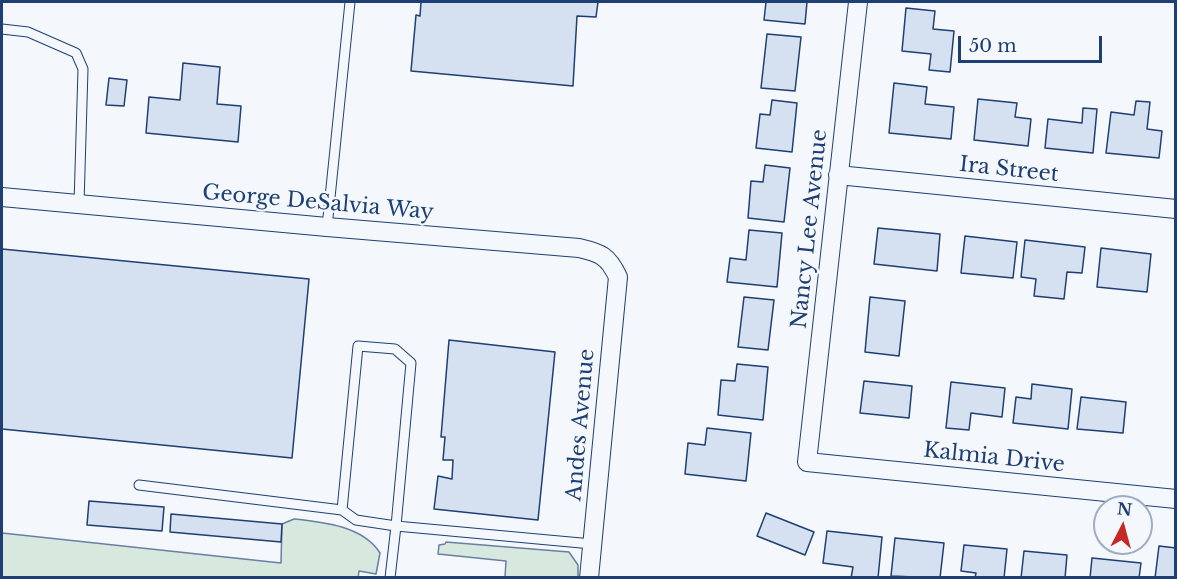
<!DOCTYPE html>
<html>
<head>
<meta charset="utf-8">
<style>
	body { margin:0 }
	#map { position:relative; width:1177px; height:579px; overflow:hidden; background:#f4f7fb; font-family:"Libre Baskerville",serif }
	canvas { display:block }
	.frame { position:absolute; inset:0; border:3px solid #1d3f73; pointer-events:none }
	.north { position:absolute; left:1093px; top:495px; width:60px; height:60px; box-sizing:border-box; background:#f4f7fb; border:2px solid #9eadc5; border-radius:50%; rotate:6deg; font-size:16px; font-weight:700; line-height:24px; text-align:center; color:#1d3f73 }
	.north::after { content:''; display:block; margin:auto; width:21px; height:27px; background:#c62828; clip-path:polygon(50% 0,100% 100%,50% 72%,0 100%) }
	.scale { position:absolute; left:958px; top:36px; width:144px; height:27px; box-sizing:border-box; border:3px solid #1d3f73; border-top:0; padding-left:8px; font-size:18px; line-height:21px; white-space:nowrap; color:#1d3f73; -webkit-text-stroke:4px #f4f7fb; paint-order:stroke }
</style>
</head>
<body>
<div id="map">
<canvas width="1177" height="579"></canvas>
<div class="frame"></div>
<div class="north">N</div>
<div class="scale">50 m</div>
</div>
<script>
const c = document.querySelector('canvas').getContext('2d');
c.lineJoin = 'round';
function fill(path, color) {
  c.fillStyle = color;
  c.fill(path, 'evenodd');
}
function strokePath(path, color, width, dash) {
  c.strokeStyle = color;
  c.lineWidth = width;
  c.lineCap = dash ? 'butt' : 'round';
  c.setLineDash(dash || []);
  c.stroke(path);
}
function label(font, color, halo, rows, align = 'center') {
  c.font = font + ' "Libre Baskerville",serif';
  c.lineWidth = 4.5;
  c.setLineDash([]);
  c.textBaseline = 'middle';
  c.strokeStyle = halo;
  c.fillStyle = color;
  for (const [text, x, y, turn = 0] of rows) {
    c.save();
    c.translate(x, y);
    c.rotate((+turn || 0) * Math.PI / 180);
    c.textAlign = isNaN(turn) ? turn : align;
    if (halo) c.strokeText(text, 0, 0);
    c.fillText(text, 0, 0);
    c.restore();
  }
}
const green = new Path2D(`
	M294 519C323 522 363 526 380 553L376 574 359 571 358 578 2 577V533L281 563 282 524Z
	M446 542 569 552 578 565V577H505L506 561 438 554 439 545 445 544Z`);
const building = new Path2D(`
	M421 2H598L596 17 577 16 573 86 411 71 416 15 420 16Z
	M766 2H807L805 24 764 20Z
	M906 8 935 11 933 29 954 31 950 72 929 70 931 54 902 51Z
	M767 34 801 37 795 91 761 88Z
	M183 63 220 67 217 104 241 106 238 142 146 133 149 97 180 100Z
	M109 78 127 80 124 106 106 105Z
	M894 83 927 87 925 104 954 107 951 139 889 133Z
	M978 99 1017 103 1015 117 1031 119 1028 146 974 140Z
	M772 100 797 103 792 152 756 148 760 114 770 115Z
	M1136 101 1150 102 1147 129 1162 131 1159 158 1106 153 1111 112 1134 115Z
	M1083 108 1097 109 1093 153 1045 148 1048 119 1082 123Z
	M765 165 790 168 784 222 748 218 751 181 763 182Z
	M878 228 940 234 937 271 874 264Z
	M749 230 782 233 777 287 727 282 730 258 746 260Z
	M965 236 1017 242 1013 278 961 273Z
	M1025 240 1085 247 1082 273 1067 272 1064 299 1034 296 1036 279 1021 277Z
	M1101 248 1151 254 1147 292 1097 287Z
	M2 249 309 279 292 458 2 429Z
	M744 297 774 300 768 350 738 347Z
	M870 297 905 301 899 356 865 352Z
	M449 340 555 352 538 520 434 509 438 476 452 479 453 460H443L445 437H441Z
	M737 364 768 367 763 420 718 415 721 380 735 381Z
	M864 381 912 386 909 418 860 413Z
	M951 382 1005 388 1002 417 971 413 969 430 946 428Z
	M1032 384 1072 389 1068 429 1013 423 1016 397 1031 399Z
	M1081 397 1126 402 1123 433 1077 429Z
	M707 428 751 433 746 481 685 474 688 443 705 445Z
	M89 501 164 507 162 531 87 525Z
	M766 513 814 532 805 555 757 536Z
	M171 514 282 524 281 542 170 532Z
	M827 531 882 537 878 578H851L853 567 823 563Z
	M895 538 944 543 940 578 891 576Z
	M964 545 1007 549 1004 578H975L976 573 961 571Z
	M1159 546 1176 548V578H1155Z
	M1024 551 1067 555 1065 578H1021Z
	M1092 558 1141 563 1139 578H1090Z`);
const lane = new Path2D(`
	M2 29 28 32 76 53 83 69 79 204
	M327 227 350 2
	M139 485 342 510
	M390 578 396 526 356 520 342 510 358 346 395 349 411 363 396 526 592 544`);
const street = new Path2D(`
	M858 2 807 462 1176 499
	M838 175 1176 209
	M2 197 327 227 579 248C601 253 608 256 618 277L589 578`);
const streetNames = [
	["Ira Street",1009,170,6],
	["George DeSalvia Way",318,203,5],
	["Nancy Lee Avenue",810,229,-84],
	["Andes Avenue",581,425,-85],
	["Kalmia Drive",994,458,6]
];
fill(green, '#d7e8df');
strokePath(green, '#687fa3', 1.5);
fill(building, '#d5e0f0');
strokePath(building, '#1d3f73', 1.5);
strokePath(lane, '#1d3f73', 11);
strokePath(street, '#1d3f73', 20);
strokePath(lane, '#f4f7fb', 9);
strokePath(street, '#f4f7fb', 18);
label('21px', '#1d3f73', '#f4f7fb', streetNames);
</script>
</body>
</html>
